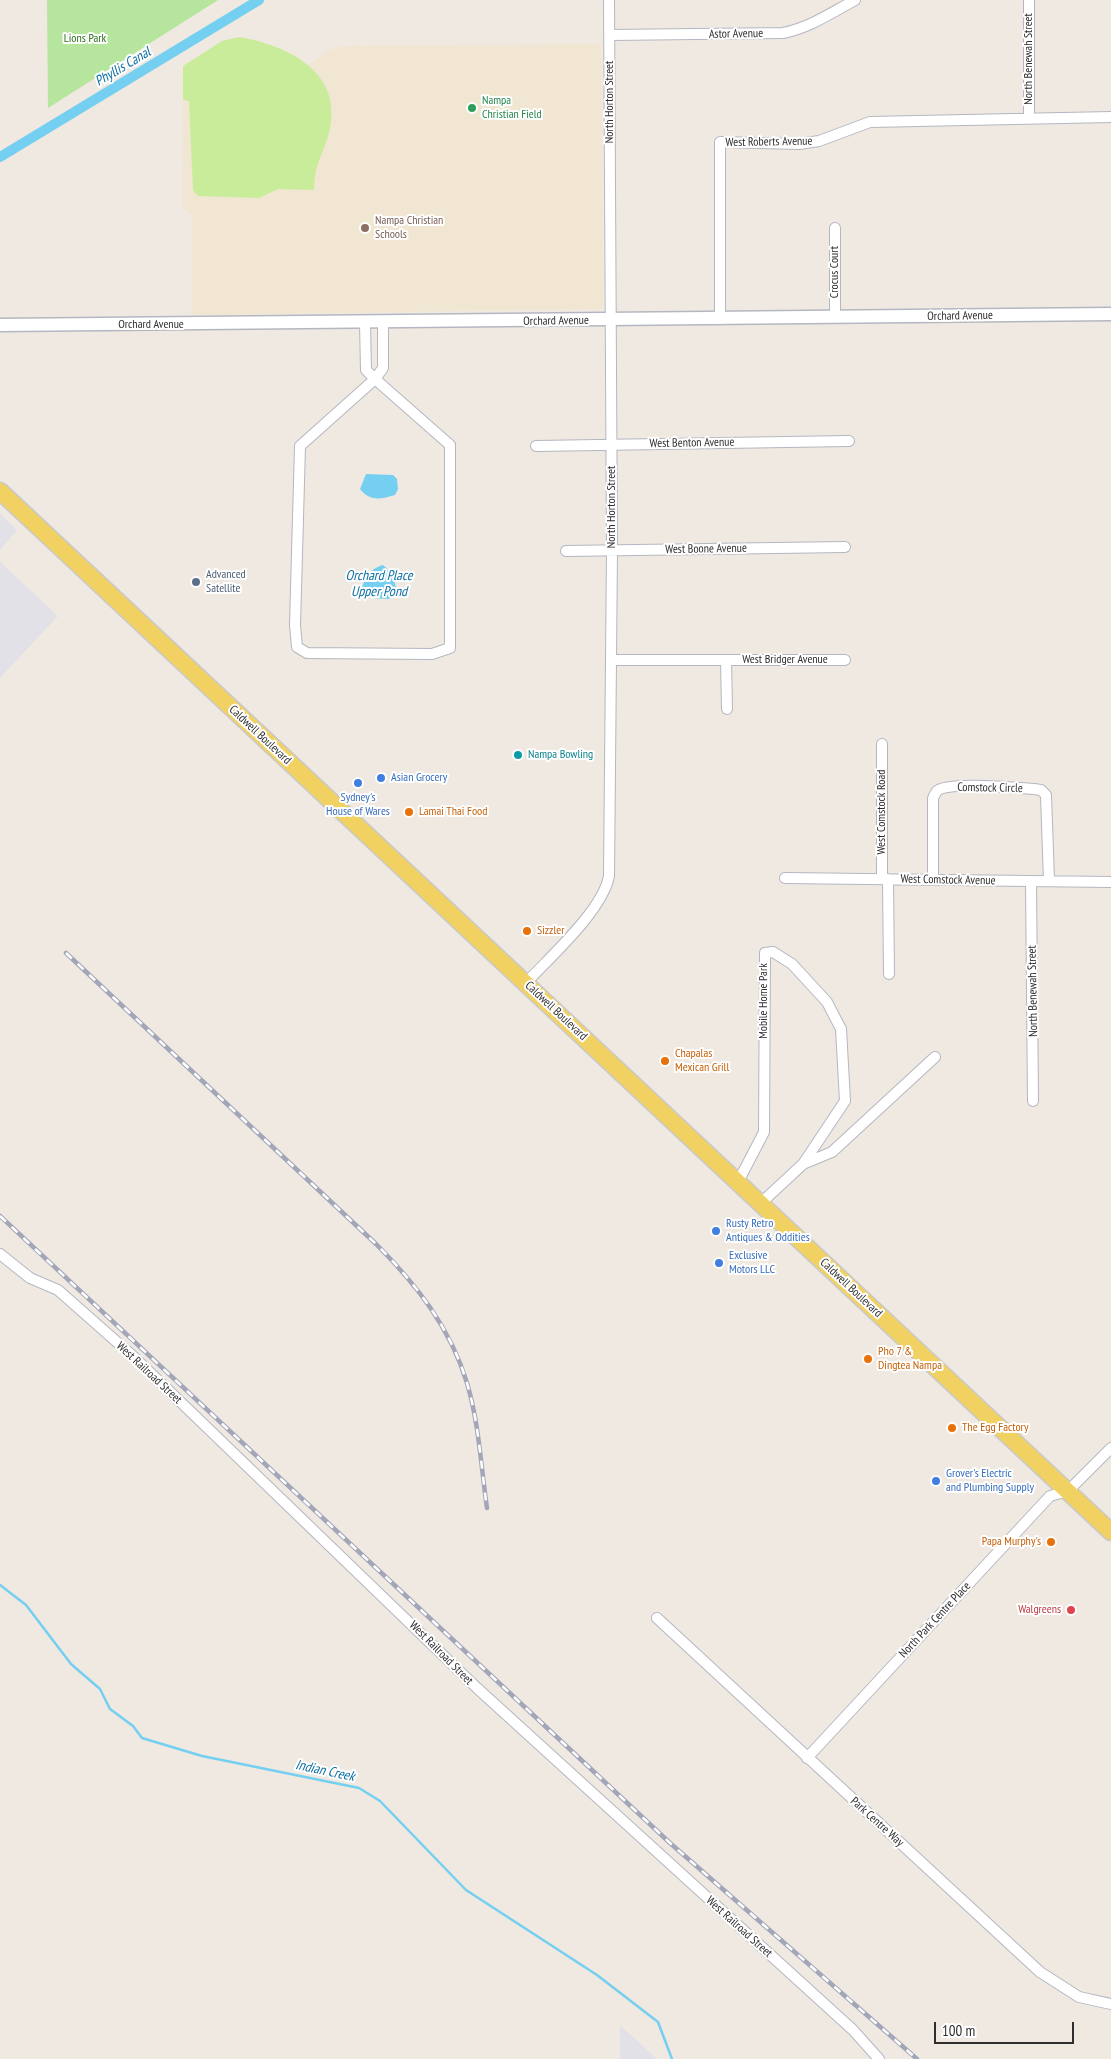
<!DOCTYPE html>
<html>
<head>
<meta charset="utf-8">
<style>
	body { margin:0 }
	#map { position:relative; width:1111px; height:2059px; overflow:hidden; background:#efe9e1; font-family:"PT Sans Narrow",sans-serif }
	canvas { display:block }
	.scale { position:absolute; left:934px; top:2022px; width:140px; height:22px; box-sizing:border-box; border:2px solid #2e2e2e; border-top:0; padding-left:6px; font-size:15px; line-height:18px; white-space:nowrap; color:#2e2e2e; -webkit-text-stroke:4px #fff; paint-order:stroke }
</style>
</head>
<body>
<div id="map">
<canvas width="1111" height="2059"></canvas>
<div class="scale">100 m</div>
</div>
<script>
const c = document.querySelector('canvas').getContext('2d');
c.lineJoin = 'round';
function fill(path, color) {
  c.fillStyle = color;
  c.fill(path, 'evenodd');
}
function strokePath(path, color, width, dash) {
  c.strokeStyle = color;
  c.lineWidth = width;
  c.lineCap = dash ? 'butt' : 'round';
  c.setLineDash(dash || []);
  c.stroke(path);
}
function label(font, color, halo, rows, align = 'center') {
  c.font = font + ' "PT Sans Narrow",sans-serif';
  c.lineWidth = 4;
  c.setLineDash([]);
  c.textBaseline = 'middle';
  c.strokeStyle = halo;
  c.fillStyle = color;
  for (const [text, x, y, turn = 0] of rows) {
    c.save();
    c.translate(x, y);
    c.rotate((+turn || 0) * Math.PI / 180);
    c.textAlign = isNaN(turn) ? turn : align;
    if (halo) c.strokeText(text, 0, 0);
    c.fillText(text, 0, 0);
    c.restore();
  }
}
const industrial = new Path2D(`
	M0 514 17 530 0 550Z
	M0 562 58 616 0 678Z
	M620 2025 657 2059H620Z`);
const education = new Path2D(`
	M239 37 276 47 295 55 309 65 329 50 343 46 601 44 603 309 192 315V215L183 208V66L222 41Z`);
const green = new Path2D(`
	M47 0H218L48 108Z`);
const pitch = new Path2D(`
	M239 37C286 45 342 71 330 128 325 152 314 162 314 190L278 189 259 198 198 196 193 190 189 101 183 100V66L222 41Z`);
const water = new Path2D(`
	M366 474 393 475 397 479 398 489 395 495C381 499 370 502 360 489Z
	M383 565C391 572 395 578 396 589L389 599 373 598 361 590C366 577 369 569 383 565Z`);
const stream = new Path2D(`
	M0 1585 26 1605 71 1664 100 1689 110 1709 133 1726 142 1738 202 1756 359 1788 380 1801 466 1890 597 1975 658 2022 672 2059`);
const canal = new Path2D(`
	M0 157 259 0`);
const minor = new Path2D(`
	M610 35 783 33C809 28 831 13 855 0
	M1029 118V0
	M835 317V228
	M720 319V142L799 144 819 141 870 122 1111 117
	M365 323 366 370 375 379 383 368V323
	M375 379 450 445V648L432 654 307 653 297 647 295 625 300 446Z
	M536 446 849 441
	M566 551 845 547
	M611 660H845
	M726 660 727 709
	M882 744V879
	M785 878 1111 882
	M888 879 889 974
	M933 880V798C933 797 937 791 937 791 948 781 1017 788 1034 789L1041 790 1046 795 1049 881
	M1031 881 1033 1101
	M526 983C550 957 603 910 609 876L612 551 609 0
	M738 1182 764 1132 765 953 773 952 792 964 827 1002 841 1029 845 1101 803 1164
	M761 1203 803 1164 832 1152 935 1057
	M0 1254 30 1278 58 1290 135 1358 477 1688 853 2030 879 2059
	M657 1618 1040 1972 1079 1997 1111 2004
	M807 1758 1050 1496 1068 1491 1111 1448`);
const tertiary = new Path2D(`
	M0 325 1111 314`);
const primary = new Path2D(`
	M0 491 1111 1532`);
const rail = new Path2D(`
	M66 953 376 1244C416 1284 450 1327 467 1383 479 1423 481 1467 487 1508
	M0 1216 670 1843 917 2059`);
const markers = [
	[472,108,5,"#2e9e5b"],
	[365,228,5,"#8d6e63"],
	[196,582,5,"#5c6f8a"],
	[518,755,5,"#0f9aa8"],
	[381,778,5,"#3f7fe0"],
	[358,783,5,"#3f7fe0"],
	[409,812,5,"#e8710a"],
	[527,931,5,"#e8710a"],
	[665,1061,5,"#e8710a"],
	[716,1231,5,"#3f7fe0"],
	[719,1263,5,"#3f7fe0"],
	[868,1359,5,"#e8710a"],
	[952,1428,5,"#e8710a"],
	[936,1481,5,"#3f7fe0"],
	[1051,1542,5,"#e8710a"],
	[1071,1610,5,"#e0444e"]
];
const streetNames = [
	["Astor Avenue",736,34,-1],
	["North Benewah Street",1029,59,-90],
	["North Horton Street",610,102,-90],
	["West Roberts Avenue",769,142,-1],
	["Crocus Court",835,272,-90],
	["Orchard Avenue",960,316,-1],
	["Orchard Avenue",556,321,-1],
	["Orchard Avenue",151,325],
	["West Benton Avenue",692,443,-1],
	["North Horton Street",612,507,-90],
	["West Boone Avenue",706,549,-1],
	["West Bridger Avenue",785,660],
	["Caldwell Boulevard",260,735,43],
	["Comstock Circle",990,788,1],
	["West Comstock Road",882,812,-90],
	["West Comstock Avenue",948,880,1],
	["North Benewah Street",1033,991,-91],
	["Mobile Home Park",764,1001,-90],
	["Caldwell Boulevard",556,1011,43],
	["Caldwell Boulevard",851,1288,43],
	["West Railroad Street",149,1373,43],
	["North Park Centre Place",935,1620,-47],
	["West Railroad Street",441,1653,45],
	["Park Centre Way",877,1822,42],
	["West Railroad Street",739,1927,42]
];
const parkNames = [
	["Lions Park",85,39]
];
const leisureNames = [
	["Nampa",482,101],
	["Christian Field",482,115]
];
const educationNames = [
	["Nampa Christian",375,221],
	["Schools",375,235]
];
const serviceNames = [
	["Advanced",206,575],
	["Satellite",206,589]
];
const cultureNames = [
	["Nampa Bowling",528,755]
];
const shopNames = [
	["Asian Grocery",391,778],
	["Sydney's",358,798,"center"],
	["House of Wares",358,812,"center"],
	["Rusty Retro",726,1224],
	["Antiques & Oddities",726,1238],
	["Exclusive",729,1256],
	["Motors LLC",729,1270],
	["Grover's Electric",946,1474],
	["and Plumbing Supply",946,1488]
];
const foodNames = [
	["Lamai Thai Food",419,812],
	["Sizzler",537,931],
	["Chapalas",675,1054],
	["Mexican Grill",675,1068],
	["Pho 7 &",878,1352],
	["Dingtea Nampa",878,1366],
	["The Egg Factory",962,1428],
	["Papa Murphy's",1041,1542,"right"]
];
const healthNames = [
	["Walgreens",1061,1610]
];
const waterNames = [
	["Phyllis Canal",123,67,-31],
	["Orchard Place",379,576],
	["Upper Pond",379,592],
	["Indian Creek",325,1771,12]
];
fill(industrial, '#e3e1e8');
fill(education, '#f0e6d1');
fill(green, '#b6e59e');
fill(pitch, '#c9ec9a');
fill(water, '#75cff0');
strokePath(stream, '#75cff0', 2.5);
strokePath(canal, '#75cff0', 10);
strokePath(minor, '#b4b7c1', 12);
strokePath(tertiary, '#b4b7c1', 15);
strokePath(primary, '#c9c9c9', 19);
strokePath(minor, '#fff', 10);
strokePath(tertiary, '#fff', 12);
strokePath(primary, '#f2d163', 16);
strokePath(rail, '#a3a6b8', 4.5);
strokePath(rail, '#fff', 2.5, [8]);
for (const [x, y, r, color] of markers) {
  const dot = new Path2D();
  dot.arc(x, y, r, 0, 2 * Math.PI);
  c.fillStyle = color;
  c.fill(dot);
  strokePath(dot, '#fff', 2);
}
label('12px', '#2e2e2e', '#fff', streetNames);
label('12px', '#2c6e1b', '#fff', parkNames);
label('12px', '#27864d', '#fff', leisureNames, 'left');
label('12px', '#785e54', '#fff', educationNames, 'left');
label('12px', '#4e5e75', '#fff', serviceNames, 'left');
label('12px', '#0d838f', '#fff', cultureNames, 'left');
label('12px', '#366cbe', '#fff', shopNames, 'left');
label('12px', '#c56008', '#fff', foodNames, 'left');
label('12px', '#be3a42', '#fff', healthNames, 'right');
label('italic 14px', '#0d6fa3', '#fff', waterNames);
</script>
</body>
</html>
